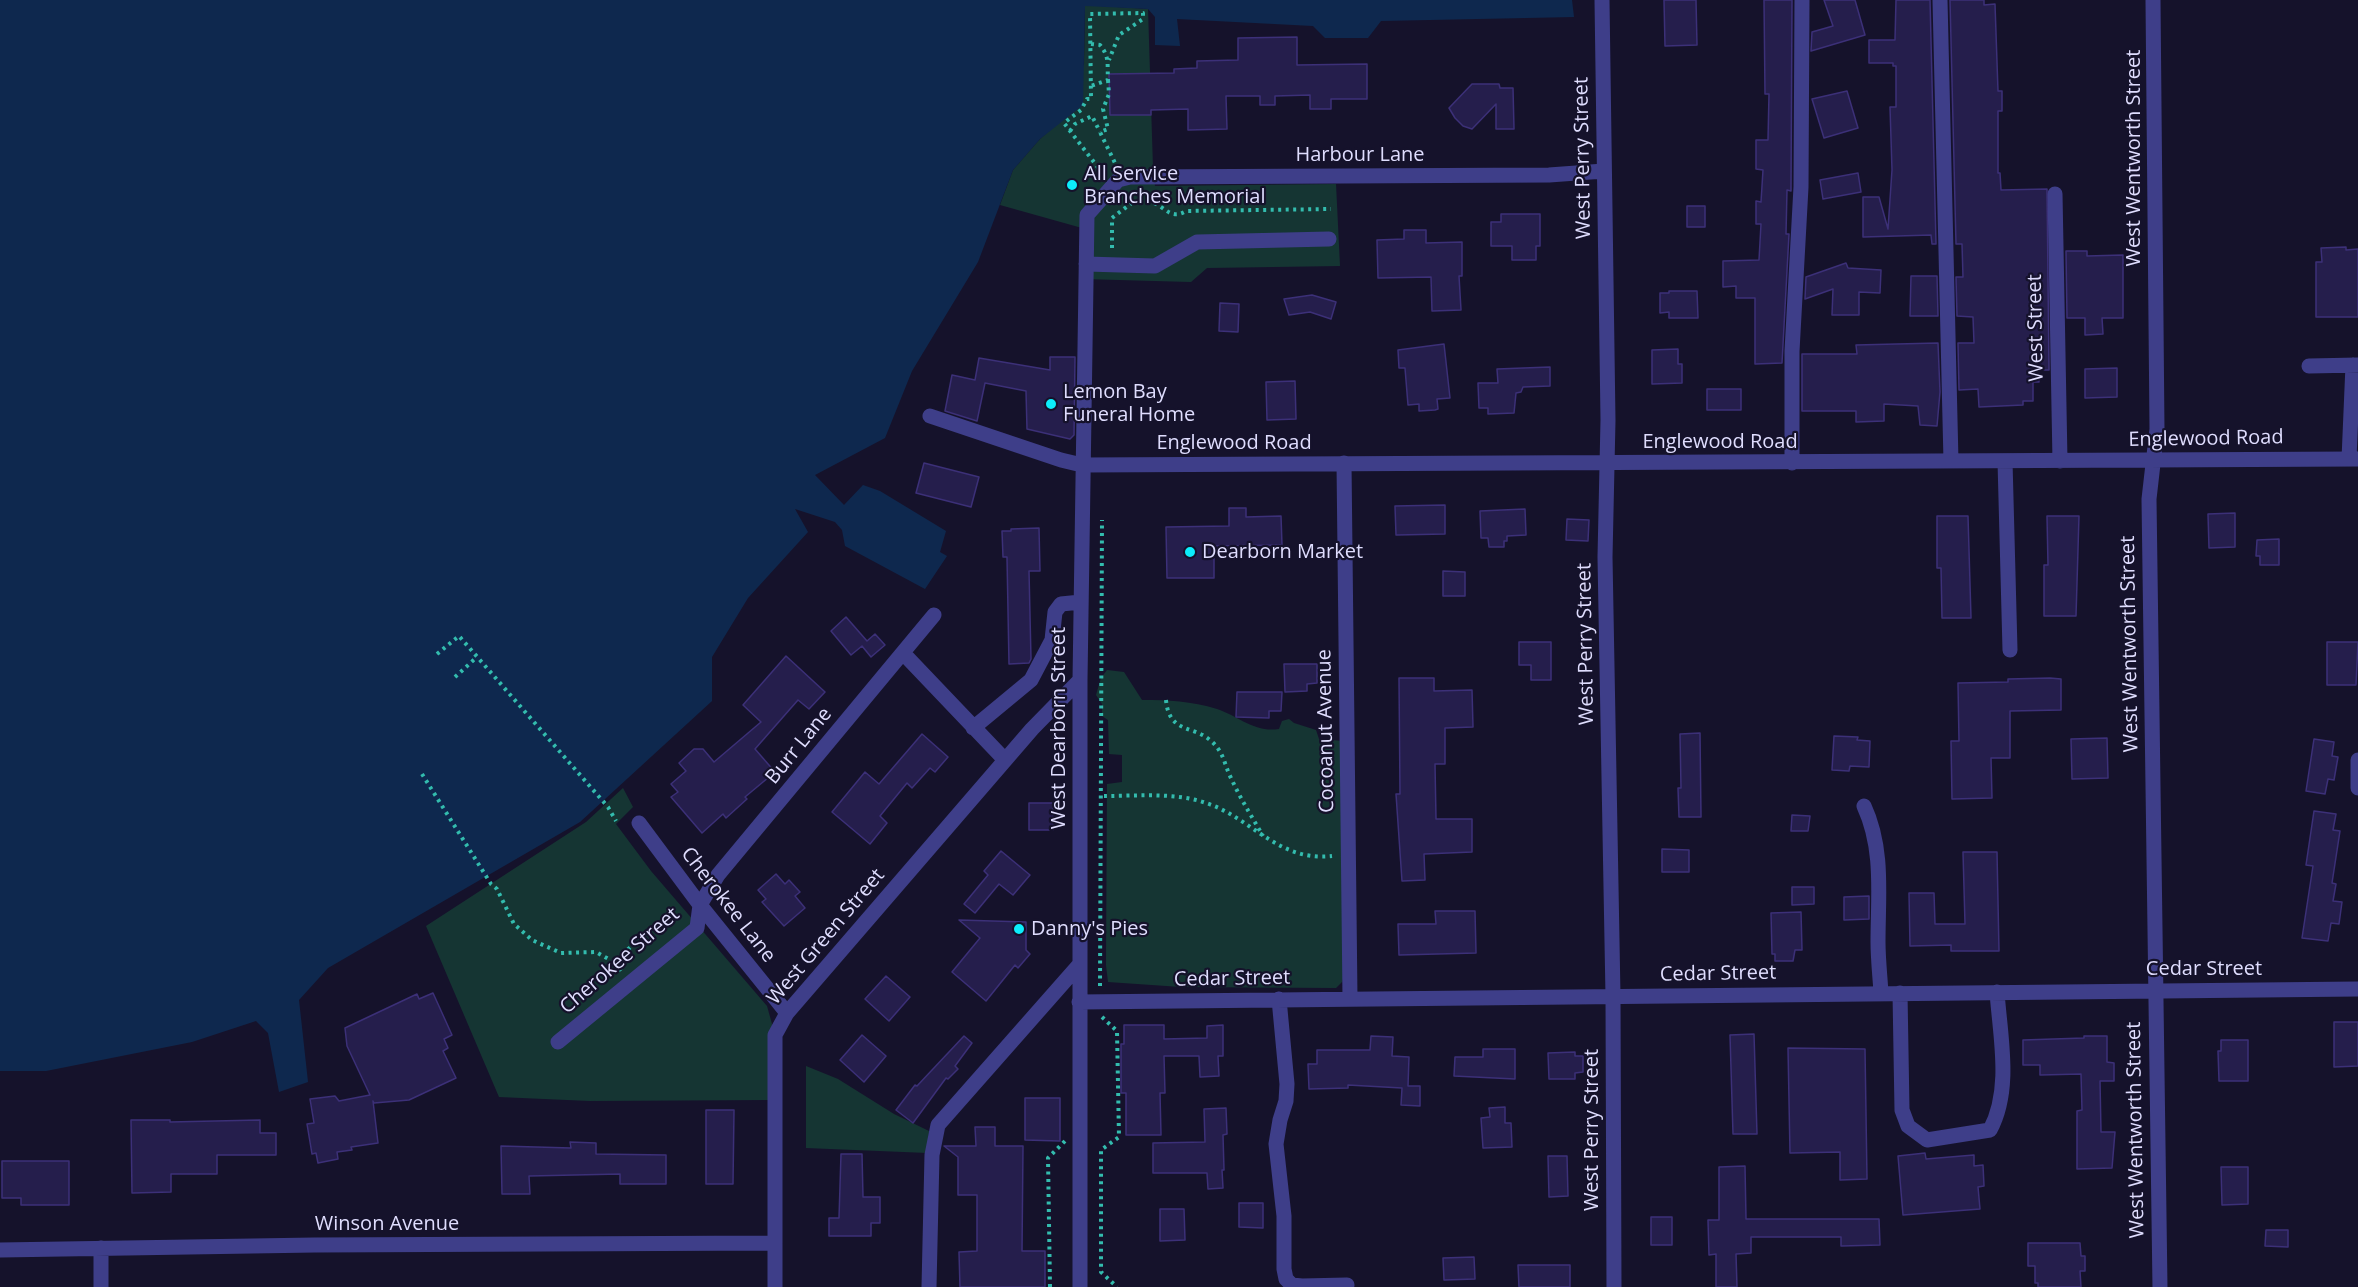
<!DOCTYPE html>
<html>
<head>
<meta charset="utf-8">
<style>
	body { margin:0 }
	canvas { display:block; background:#15122b }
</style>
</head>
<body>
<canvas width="2358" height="1287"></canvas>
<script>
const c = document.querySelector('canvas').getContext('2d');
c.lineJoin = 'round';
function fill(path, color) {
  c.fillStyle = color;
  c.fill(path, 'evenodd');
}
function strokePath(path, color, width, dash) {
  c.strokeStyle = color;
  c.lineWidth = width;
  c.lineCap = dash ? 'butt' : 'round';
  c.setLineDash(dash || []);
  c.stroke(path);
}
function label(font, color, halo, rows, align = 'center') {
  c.font = font + ' "Open Sans",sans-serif';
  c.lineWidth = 4.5;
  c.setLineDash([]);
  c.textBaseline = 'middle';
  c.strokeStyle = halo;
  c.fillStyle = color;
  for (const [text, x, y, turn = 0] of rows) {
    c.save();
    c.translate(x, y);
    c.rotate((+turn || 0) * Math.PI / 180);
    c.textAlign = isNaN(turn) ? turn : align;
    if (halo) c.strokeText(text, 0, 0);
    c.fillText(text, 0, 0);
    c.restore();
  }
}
const green = new Path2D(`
	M1085 5 1148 9 1153 168 1155 186 1336 184 1340 266 1207 268 1191 282 1083 279 1082 228 1000 205 1013 170 1040 139 1056 125 1084 64Z
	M1107 670 1124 672 1142 700C1168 700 1191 701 1217 709 1238 716 1255 733 1279 729L1282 721 1289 719 1294 723 1316 730 1319 739 1343 741 1345 974 1342 982 1336 988 1181 987 1108 982 1106 965 1107 784 1122 782V755L1109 754 1108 720 1102 716V704L1096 695 1101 678Z
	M623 788 633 807 616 824 651 871 767 1006 772 1024 769 1100 590 1101 499 1097 426 926 586 822Z
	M806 1066 838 1079 894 1114 929 1131 928 1153 806 1148Z`);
const water = new Path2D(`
	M0 0H1572L1574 17 1381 21 1368 38H1325L1313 26 1177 19 1180 46 1155 45V17L1148 9 1085 6 1083 105 1040 139 1013 170 978 262 912 371 885 438 815 475 844 505 863 485 880 491 946 531 940 552 947 556 925 589 845 546 842 530 835 522 795 509 808 532 748 598 712 657V701L580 822 328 968 299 1000 308 1082 279 1092 268 1033 256 1021 192 1042 46 1071H0Z`);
const building = new Path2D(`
	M1664 0H1696L1697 45 1665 46Z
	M1764 0H1792L1791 187V191L1787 190 1786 234H1789L1782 363 1755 364V298H1736V286L1723 287V261L1759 260 1761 224H1756V201L1761 202 1763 170 1756 169V140H1768L1769 94H1765Z
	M1824 0H1855L1865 35 1811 51 1812 32 1833 26Z
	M1896 0H1930L1936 244H1932L1931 235 1863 237V197H1879L1888 229 1892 170 1890 107H1896V66H1893V63H1869V40H1895Z
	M1950 0H1984V5L1995 4 1998 91H2002V111H1998V173H2000L2001 190 2047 189 2049 370H2038L2039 382H2033V401H2023V405L1979 407 1978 389 1959 390 1958 343H1974L1973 317 1957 316 1956 277H1963L1962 244H1956Z
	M1297 37V65L1367 64V99H1331V109H1310V95L1275 96V105H1260V96H1226L1227 129 1188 130V109L1151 110V115H1110L1109 74 1174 73V69L1197 68V61L1238 60V38Z
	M1472 84H1499L1500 88H1513L1514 129H1496V104L1472 129 1463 126 1455 118 1449 108Z
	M1847 91 1858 128 1824 138 1812 99Z
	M1858 173 1861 192 1823 199 1820 180Z
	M1687 206H1705V227H1687Z
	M1501 214H1540V246H1536V260H1512V246H1491V222H1501Z
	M1404 230H1426V243L1462 242V276H1459L1461 310 1432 311 1431 277 1378 278 1377 240 1404 239Z
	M2346 247V250L2358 249V317H2316V262H2322L2321 248Z
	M2066 251H2087V256L2123 255V318H2102L2103 334 2085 335V318H2067Z
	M1846 263 1848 268 1881 270 1880 293 1859 292V315H1832L1833 289 1805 299 1806 277Z
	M1911 276H1937L1938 316H1910Z
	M1669 291H1697L1698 318H1669V312L1660 313V293H1669Z
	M1312 295 1336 302 1331 319 1310 312 1289 315 1284 299Z
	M1220 303 1239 304 1238 332 1219 331Z
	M1938 343 1940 392 1937 426 1920 425 1918 406 1884 404V421L1856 422V411H1802V354H1857L1856 345Z
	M1444 344 1450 398 1437 399 1438 409 1435 410 1419 411V404L1408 405 1405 368H1399L1398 350Z
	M1678 349V364H1682V383L1652 384V350Z
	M1050 357H1075L1074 435 1070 439 1027 429 1026 391 985 383 977 421 945 411 952 375 975 380 979 358 1050 370Z
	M1550 367V386L1523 387 1521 392 1516 393 1514 413 1488 414V408H1479L1478 383H1498L1497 369Z
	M2117 368V397L2085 398V369Z
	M1295 381 1296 419 1267 420 1266 382Z
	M1707 389H1741V410H1707Z
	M924 463 979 477 971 507 916 493Z
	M1445 505V534L1396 535 1395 506Z
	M1229 508H1246V517L1281 516 1282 545 1214 546V578H1167L1166 527 1229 526Z
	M1525 509 1526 535 1507 536V541H1504V547H1489L1488 538H1481L1480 511Z
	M2235 513V547L2209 548 2208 514Z
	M1937 516H1968L1971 618H1942L1941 568H1937Z
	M2047 516H2079L2076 616H2044V565H2048Z
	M1567 519 1589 520 1588 541 1566 540Z
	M1039 528 1040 571H1029L1031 659 1029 663 1009 664 1007 557H1003L1002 531H1011V529Z
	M2279 539V565H2260V556H2256L2257 540Z
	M1443 571 1465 572V596H1443Z
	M846 617 867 641 875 634 885 645 871 657 862 646 851 655 831 631Z
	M1519 642H1551V680H1531V665H1519Z
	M2327 642H2358L2356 685H2327Z
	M786 656 825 692 809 709 798 700 755 749 775 772 745 797 747 799 726 818 723 814 702 833 671 797 678 792 671 784 686 771 679 763 694 749H703L714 762 761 722 743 705Z
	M1284 664H1317V683L1307 684V691L1285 692Z
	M1399 678H1434V691L1472 690 1473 727 1445 728V764H1435L1436 819H1472V852L1424 854 1425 880 1402 881 1396 794H1400Z
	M2050 678 2061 679V710L2010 711V758H1991L1992 798 1952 799 1951 741H1959L1958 683 2008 682V679Z
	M1237 692H1282L1281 711H1269V718L1236 717Z
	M1700 733 1701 817H1679L1678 788H1681L1680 734Z
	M922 734 948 757 935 772 930 768 912 788 907 783 880 816 887 823 870 844 832 812 865 772 879 784Z
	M1834 736 1858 737 1857 740 1870 741 1869 767 1850 766 1849 771 1832 770Z
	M2107 738 2108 778 2072 779 2071 739Z
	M2314 739 2334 742 2332 756 2338 757 2334 780 2328 779 2325 794 2306 791Z
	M1029 803H1053V830H1029Z
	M2314 811 2336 814 2333 830 2340 831 2332 883 2336 884 2333 901 2342 902 2339 924 2331 923 2328 941 2302 938 2313 866 2306 865Z
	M1792 815 1810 816 1808 831H1791Z
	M1662 849 1689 850V872H1662Z
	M1001 851 1030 875 1013 895 999 884 975 913 964 904 988 875 984 871Z
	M1963 852H1997L1999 951H1951V945L1910 946 1909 893H1934L1935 924H1965Z
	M776 874 785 884 789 880 800 892 795 896 805 908 784 926 762 902 766 899 758 890Z
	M1792 887H1814V904L1792 905Z
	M1869 896V919L1844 920V897Z
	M1435 911H1475L1476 953 1399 955 1398 924H1436Z
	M1801 912 1802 950H1795L1793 961H1775V954H1772L1771 913Z
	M959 920 1026 922V950L1030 954 1018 968 1015 965 986 1001 952 972 980 938Z
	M886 976 910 997 889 1021 865 999Z
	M433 993 452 1035 444 1039 448 1048 443 1051 456 1078 409 1100 374 1103 373 1101 378 1143 351 1147 352 1150 337 1152 338 1159 318 1163 316 1153 312 1154 307 1124 314 1123 310 1099 335 1096 339 1101 370 1095 347 1046 345 1028 417 994 419 999Z
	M2334 1022H2358V1066L2334 1067Z
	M1124 1025H1164V1039L1207 1038V1026L1223 1025V1056H1218L1219 1076 1200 1077 1199 1056H1164L1165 1093H1160L1161 1135H1126V1093H1121V1044H1124Z
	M1754 1034 1757 1134H1733L1730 1035Z
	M862 1035 886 1056 864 1082 840 1060Z
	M964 1036 972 1043 955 1066 958 1069 948 1079 946 1078 913 1123 896 1110 915 1085 917 1086Z
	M1371 1036 1393 1037 1392 1056 1409 1057 1408 1086H1420V1106L1401 1105 1402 1088 1348 1085V1088L1309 1089 1308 1064H1317V1050H1370Z
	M2084 1036H2107V1062L2114 1063V1081H2100L2101 1132H2115L2112 1168 2077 1169V1111L2082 1110 2081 1074 2040 1075V1065H2023V1040L2084 1038Z
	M2221 1040H2248V1081H2219L2218 1051H2221Z
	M1788 1048 1865 1049 1867 1179 1840 1180V1152L1790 1153Z
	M1483 1049H1515V1079L1454 1076 1455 1057H1483Z
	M1575 1052V1056H1583V1072L1575 1073V1079H1549L1548 1053Z
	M1025 1098H1060V1141L1025 1140Z
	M1505 1107V1123H1511L1512 1147 1483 1148 1481 1118 1490 1117 1489 1108Z
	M1226 1108 1227 1134 1223 1135 1224 1170H1222L1223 1188 1208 1189 1207 1173H1153V1143L1205 1142 1204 1109Z
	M706 1110H734L733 1184H706Z
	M131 1120H170V1122L260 1120V1133H276V1155H217V1174H171V1192L132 1193Z
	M975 1127H995V1146H1023L1022 1251H1045V1287H960L959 1252 977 1251V1195H958V1157L944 1146H976Z
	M570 1142 596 1143V1154L666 1155V1184H620V1174L529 1176 530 1194H502L501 1146 571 1148Z
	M1925 1153 1926 1159 1974 1155V1166L1983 1165 1984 1186 1978 1187 1980 1209 1903 1215 1898 1156Z
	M841 1154H862L863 1197H880V1223H871V1236H829V1218H839Z
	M1548 1156H1567L1568 1196 1549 1197Z
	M2 1161H69V1205H21V1198H2Z
	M1745 1166 1746 1219H1879L1880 1245 1841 1246V1237H1751V1253L1736 1254 1737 1287H1716V1254L1709 1255 1708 1220H1719V1167Z
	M2221 1167H2248V1204L2222 1205Z
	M1239 1203H1263V1228L1239 1227Z
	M1160 1209H1184L1185 1240 1160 1241Z
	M1651 1217H1672V1245H1651Z
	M2266 1230H2288V1247L2265 1246Z
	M2028 1243H2080L2081 1256H2085V1271H2080L2081 1287H2038V1283H2035V1266H2028Z
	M1474 1257 1475 1279 1444 1280 1443 1258Z
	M1518 1265H1570V1287H1519Z`);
const path = new Path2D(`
	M1091 44 1100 45C1110 57 1107 65 1108 80L1091 86
	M1108 80 1109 94 1103 109 1108 129 1100 132 1116 165
	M1070 131 1075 124 1092 116 1100 132
	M1103 174 1064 123 1081 110 1087 99H1091L1090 14 1143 13V19L1119 35 1109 60
	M1128 195 1133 202C1140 202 1147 201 1154 203 1166 208 1171 220 1186 211L1331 209
	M1112 248V218L1133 202
	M437 654 459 636 608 807 616 821
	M455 677 477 657
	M1166 700C1169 734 1194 725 1211 741 1224 752 1224 764 1231 778 1240 798 1252 817 1263 836
	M422 774 491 884 497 889 514 924 532 940 561 953 596 952 614 962
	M1104 796C1137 796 1175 792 1206 803 1252 818 1278 862 1332 856
	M621 971 614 962 645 934
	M1100 986 1102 520
	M1102 1017 1117 1031 1119 1137 1101 1150V1272L1117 1287
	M1050 1287 1048 1158 1065 1141`);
const minor = new Path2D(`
	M1602 0 1608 420 1605 557 1613 996 1614 1287
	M1940 0 1951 461
	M2153 0 2157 429 2149 499 2160 1287
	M2055 194 2060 461
	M1086 264 1155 266 1197 242 1329 239
	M2309 366 2358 365
	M930 416 1061 460 1082 465 2358 459
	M2349 459 2353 365
	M2005 461 2010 650
	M1344 463 1350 998
	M1792 463V351L1801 187 1802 0
	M903 653 1005 760
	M973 728 1031 680 1052 640 1055 612 1061 604 1081 602
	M2358 760V788
	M1864 806C1884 849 1878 896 1878 942 1878 959 1880 976 1881 993
	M639 823 700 905 787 1013
	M1900 993 1902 1110 1908 1126 1927 1140 1990 1130C2012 1089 2000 1036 1997 992
	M1279 999 1287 1084 1286 1101 1280 1120 1276 1144 1284 1216V1269L1286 1279 1292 1285 1302 1286 1347 1285
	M1079 1002 2358 989
	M558 1042 697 928 700 905 718 875 934 615
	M101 1248V1287
	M0 1250 315 1245 775 1243
	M775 1287V1035L787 1013 1032 729 1080 680
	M929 1287 932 1155 938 1125 1079 965
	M1080 1287V680L1087 215 1118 180 1130 177 1549 175 1604 171`);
const markers = [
	[1072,185,6,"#0cedfb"],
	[1051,404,6,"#0cedfb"],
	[1190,552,6,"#0cedfb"],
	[1019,929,6,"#0cedfb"]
];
const streetNames = [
	["Harbour Lane",1360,155],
	["West Perry Street",1583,158,-91],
	["West Wentworth Street",2134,158,-90],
	["West Street",2036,328,-91],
	["Englewood Road",2206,439,-1],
	["Englewood Road",1720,442],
	["Englewood Road",1234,443],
	["West Perry Street",1586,644,-91],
	["West Wentworth Street",2130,644,-91],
	["West Dearborn Street",1059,728,-90],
	["Cocoanut Avenue",1326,731,-91],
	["Burr Lane",799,746,-51],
	["Cherokee Lane",728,905,52],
	["West Green Street",826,937,-50],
	["Cherokee Street",620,961,-41],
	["Cedar Street",2204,969],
	["Cedar Street",1718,974,-1],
	["Cedar Street",1232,979,-1],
	["West Perry Street",1592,1130,-90],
	["West Wentworth Street",2136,1130,-91],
	["Winson Avenue",387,1224]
];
const poiNames = [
	["All Service",1084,174],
	["Branches Memorial",1084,197],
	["Lemon Bay",1063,392],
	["Funeral Home",1063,415],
	["Dearborn Market",1202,552],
	["Danny's Pies",1031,929]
];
fill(green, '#153533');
fill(water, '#0e284e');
fill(building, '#251e4c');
strokePath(building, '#3c3078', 1.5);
strokePath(path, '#33bcae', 4, [3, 4.5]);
strokePath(minor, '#3e3e89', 15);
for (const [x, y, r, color] of markers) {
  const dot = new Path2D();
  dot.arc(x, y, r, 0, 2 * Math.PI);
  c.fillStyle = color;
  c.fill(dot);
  strokePath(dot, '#15122b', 2);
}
label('20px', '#dfddfe', '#15122b', streetNames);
label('20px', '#dfddfe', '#15122b', poiNames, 'left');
</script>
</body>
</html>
